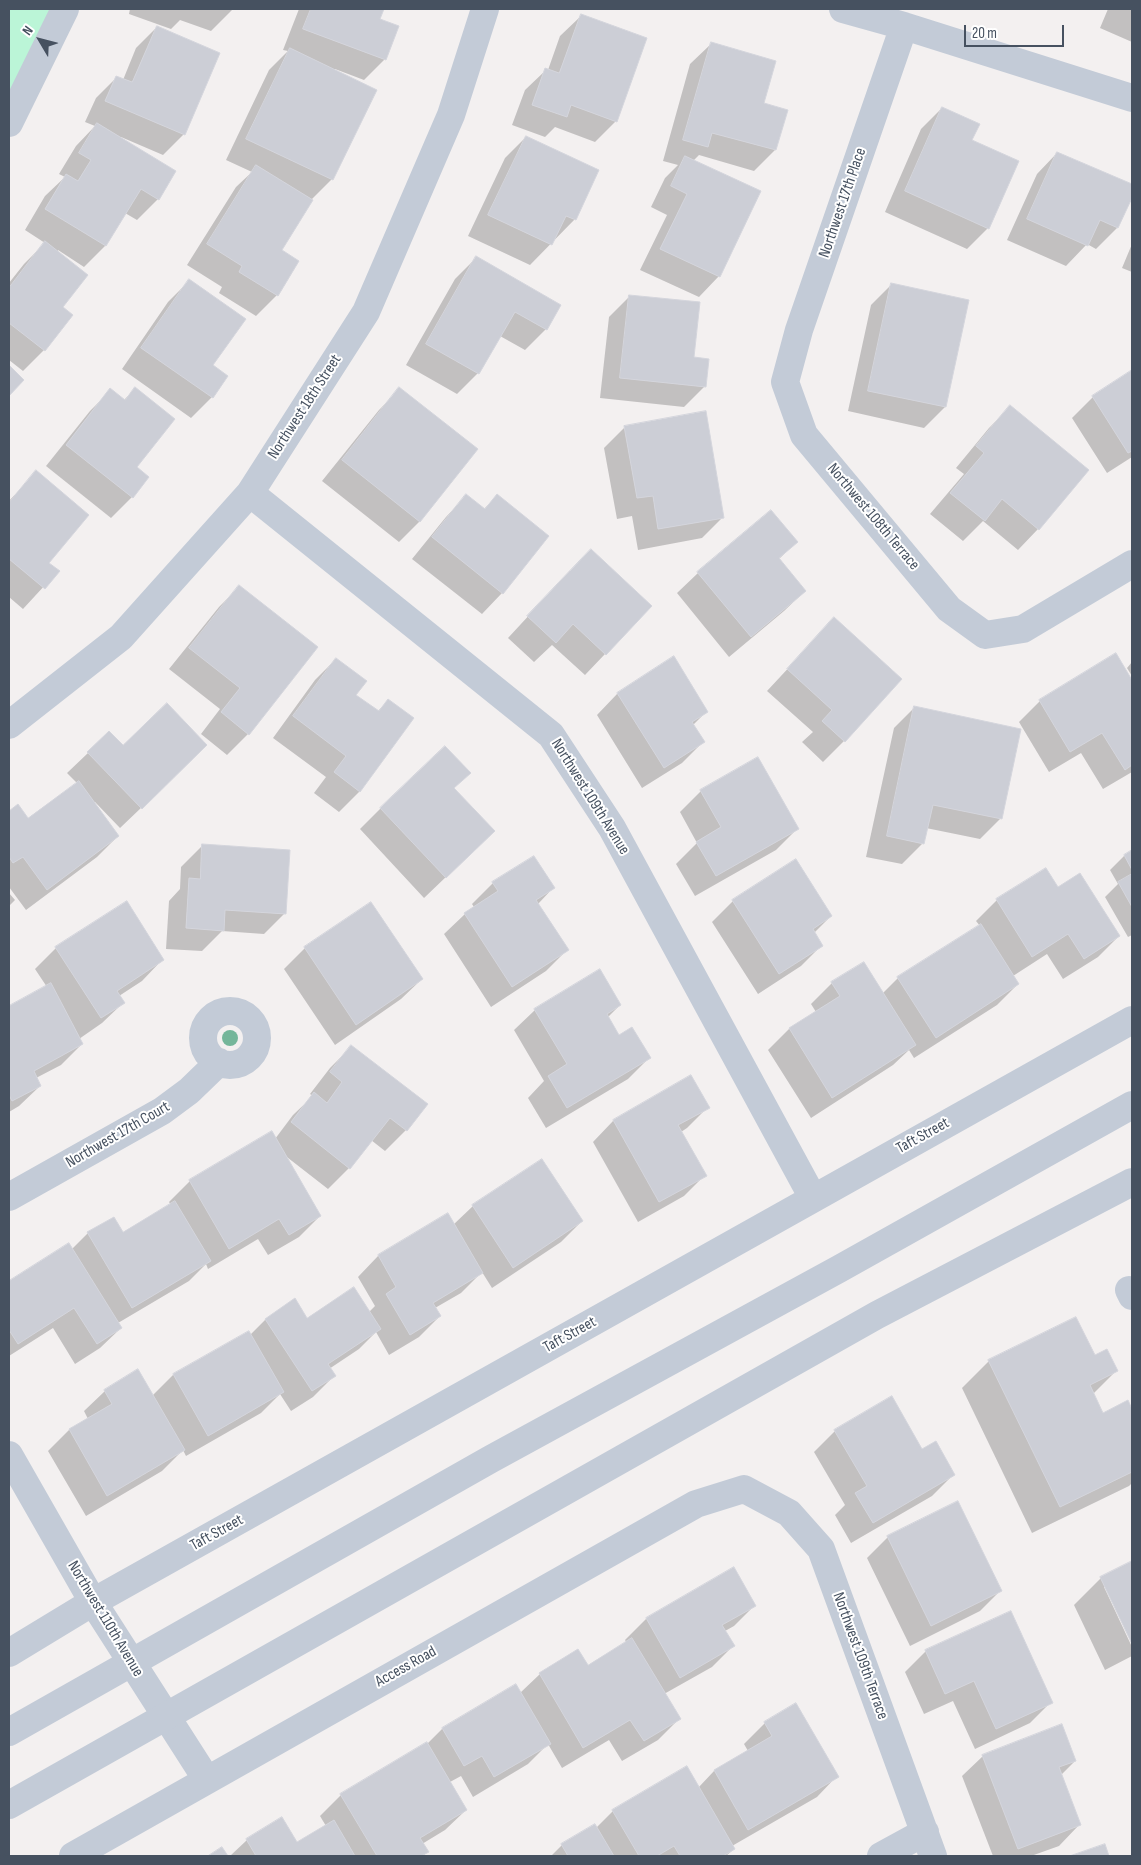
<!DOCTYPE html>
<html>
<head>
<meta charset="utf-8">
<style>
	body { margin:0 }
	#map { position:relative; width:1141px; height:1865px; overflow:hidden; background:#f3f0f0; font-family:"Sofia Sans Condensed",sans-serif }
	canvas { display:block }
	.frame { position:absolute; inset:0; border:10px solid #465160; pointer-events:none }
	.north { position:absolute; left:15px; top:15px; width:50px; height:50px; -webkit-text-stroke:4px #fff; paint-order:stroke; rotate:307deg; font-size:14px; font-weight:700; line-height:20px; text-align:center; color:#465160 }
	.north::after { content:''; display:block; margin:auto; width:18px; height:22px; background:#465160; clip-path:polygon(50% 0,100% 100%,50% 72%,0 100%) }
	.scale { position:absolute; left:964px; top:25px; width:100px; height:22px; box-sizing:border-box; border:2px solid #465160; border-top:0; padding-left:6px; font-size:15px; line-height:18px; white-space:nowrap; color:#465160; -webkit-text-stroke:4px #fff; paint-order:stroke }
</style>
</head>
<body>
<div id="map">
<canvas width="1141" height="1865"></canvas>
<div class="frame"></div>
<div class="north">N</div>
<div class="scale">20 m</div>
</div>
<script>
const c = document.querySelector('canvas').getContext('2d');
c.lineJoin = 'round';
function fill(path, color) {
  c.fillStyle = color;
  c.fill(path, 'evenodd');
}
function strokePath(path, color, width, dash) {
  c.strokeStyle = color;
  c.lineWidth = width;
  c.lineCap = dash ? 'butt' : 'round';
  c.setLineDash(dash || []);
  c.stroke(path);
}
function label(font, color, halo, rows, align = 'center') {
  c.font = font + ' "Sofia Sans Condensed",sans-serif';
  c.lineWidth = 4;
  c.setLineDash([]);
  c.textBaseline = 'middle';
  c.strokeStyle = halo;
  c.fillStyle = color;
  for (const [text, x, y, turn = 0] of rows) {
    c.save();
    c.translate(x, y);
    c.rotate((+turn || 0) * Math.PI / 180);
    c.textAlign = isNaN(turn) ? turn : align;
    if (halo) c.strokeText(text, 0, 0);
    c.fillText(text, 0, 0);
    c.restore();
  }
}
const green = new Path2D(`
	M9 9H65L9 96Z`);
const shadow = new Path2D(`
	M130 9H233L211 31 180 20 171 29 129 14Z
	M299 9H382L378 19 385 59 364 80 335 69 332 179 311 200 280 251 298 262 277 295 256 316 219 293 222 287 187 265 236 187 252 172 226 160 269 70 288 51 283 50Z
	M1108 9H1132V42L1100 28Z
	M581 16 616 121 595 142 555 127 545 137 512 125 525 90 546 70H548L560 36Z
	M157 27 184 134 163 155 121 137 120 139 158 199 137 220 125 213 105 246 84 267 58 250 61 307 71 315 44 350 23 371 9 360V283L24 264 45 243 25 230 45 196 65 177 59 174 76 146 95 126 85 122 96 98 117 77 123 80 136 48Z
	M711 44 762 104 786 111 775 150 754 171 699 155 693 161 719 276 699 297 640 270 667 215 651 207 665 178 678 165 663 161 690 64Z
	M942 108 971 141 988 228 967 249 885 212 921 129Z
	M526 137 575 219 530 265 468 236 505 158Z
	M1057 153 1132 186V195L1117 228 1096 249 1087 244 1066 266 1007 240 1037 174Z
	M1132 244V272L1122 268Z
	M476 258 546 329 525 350 500 336 478 373 457 394 406 365 455 279Z
	M189 281 212 366 226 376 212 397 191 418 122 369 168 302Z
	M892 284 945 407 924 428 848 411 871 305Z
	M630 296 693 358 705 386 684 407 600 398 609 317Z
	M1132 372V457L1107 473 1072 418 1093 397Z
	M135 389V467L148 477 132 497 111 518 46 466 90 411 111 390 124 400Z
	M400 389 420 521 399 542 322 481 379 410Z
	M1010 407 1038 529 1018 550 983 521 963 541 930 514 964 474 956 468 989 428Z
	M625 427 723 517 702 538 638 550 632 516 617 519 604 448Z
	M36 472 47 563 58 571 23 609 9 597V501Z
	M466 496 484 509 497 496 502 593 482 614 412 559 446 517Z
	M796 542 779 559 805 591 784 611 729 657 677 593 698 573Z
	M570 571 605 654 585 675 552 645 534 662 508 638Z
	M240 586 248 734 227 755 201 734 220 709 169 669 219 607Z
	M834 619 844 741 823 762 802 742 813 732 767 691Z
	M1115 655 1132 683V772L1103 789 1081 753 1049 772 1019 722 1040 701Z
	M674 658 707 711 693 725 703 742 682 763 642 788 597 715 617 694Z
	M336 659 354 695 377 712 388 701 360 791 339 812 314 793 326 777 273 738 315 680Z
	M1132 662V676L1127 668Z
	M915 707 1001 818 980 839 926 828 923 843 902 864 866 857 894 728Z
	M123 747 185 766 120 828 95 802 94 803 118 836 97 857 26 910 9 887V813L18 806 27 819 77 783 67 773 88 753Z
	M757 758 797 829 776 850 695 896 676 864 697 843 680 812 701 791Z
	M453 789 472 852 424 898 360 829 381 808Z
	M202 846 285 913 264 934 222 931 202 951 166 949 169 901 180 889 181 867Z
	M1132 851V935L1128 937 1105 897 1118 884 1110 870 1124 856Z
	M493 883 553 888 538 904 567 950 546 971 491 1007 444 934 465 914 474 907 472 904Z
	M1058 889 1119 936 1098 957 1063 979 1047 954 1013 976 1018 984 997 1005 914 1058 909 1050 893 1065 811 1118 768 1050 789 1029 816 1012 811 1004 832 983 882 994 898 978 980 926 976 921 997 900Z
	M9 893 15 900 9 906Z
	M733 901 831 916 814 933 822 945 801 966 758 994 712 922Z
	M371 904 422 979 401 999 335 1045 284 969 305 948Z
	M56 948 162 960 142 981 119 996 123 1003 102 1023 79 1039 82 1044 61 1065 36 1078 40 1086 19 1106 9 1112V1007L47 987 35 969Z
	M620 1005 607 1018 618 1037 649 1058 628 1079 546 1128 528 1098 544 1081 514 1030 535 1010Z
	M351 1047 426 1105 406 1130 385 1151 371 1140 349 1168 328 1189 283 1154 320 1216 299 1237 268 1255 258 1239 208 1269 206 1264 189 1281 118 1323 121 1328 100 1348 75 1364 53 1328 9 1356V1283L69 1244 72 1249 88 1233 123 1234 171 1205 169 1202 190 1181 275 1139 293 1115 313 1096 310 1094 330 1068Z
	M691 1077 708 1107 687 1128 681 1132 705 1175 684 1196 638 1222 593 1142 613 1121Z
	M473 1206 582 1221 561 1242 492 1288 482 1272 461 1293 435 1308 440 1316 419 1337 389 1355 376 1332 359 1349 329 1369 334 1376 313 1397 291 1411 280 1394 261 1413 186 1456 183 1450 162 1471 86 1516 48 1451 69 1430 88 1419 84 1411 105 1391 152 1396 173 1375 248 1332 250 1335 265 1320 294 1300 307 1320 369 1312 375 1306 358 1277 378 1256 447 1215 453 1225Z
	M1095 1357 1116 1371 1093 1394 1102 1414 1128 1402 1132 1412V1483L1129 1486 1032 1533 962 1388 989 1361Z
	M835 1431 922 1451 953 1475 932 1496 851 1543 835 1515 845 1505 814 1452Z
	M888 1537 1000 1591 980 1611 910 1646 867 1558Z
	M1132 1563V1641L1107 1587H1104L1132 1647V1656L1105 1670 1074 1605 1101 1578Z
	M734 1569 755 1605 734 1626 725 1631 733 1646 712 1667 664 1694 679 1719 658 1740 622 1761 609 1740 562 1768 548 1744 528 1764 473 1797 461 1776 450 1782 466 1810 445 1830 422 1844 427 1852 423 1856H230L247 1840 296 1844 326 1826 320 1816 341 1795 428 1743 442 1729 520 1693 540 1674 587 1667 627 1643 625 1640 646 1619Z
	M926 1651 1051 1702 1030 1723 975 1749 953 1701 924 1714 905 1672Z
	M765 1723 837 1776 817 1797 732 1846 734 1849 726 1856H551L562 1845 594 1826 596 1828 613 1811 698 1788 714 1771 748 1751 744 1744Z
	M983 1756 1075 1761 1061 1775 1079 1825 1059 1846 1031 1856H993L962 1776Z`);
const building = new Path2D(`
	M311 9H384L380 19 399 26 386 60 303 29Z
	M581 14 647 38 617 122 571 105 567 117 532 105 545 68 559 73Z
	M157 26 220 53 185 135 105 101 116 76 132 82Z
	M711 42 776 61 764 103 788 110 776 150 712 133 708 147 683 140Z
	M290 48 377 90 333 180 246 139Z
	M942 107 980 124 972 140 1019 161 989 229 905 191Z
	M97 123 176 171 159 200 141 189 106 246 45 209 66 174 78 181 91 160 79 153Z
	M526 136 599 170 576 220 566 216 552 245 488 215Z
	M1057 152 1132 184V198L1118 228 1100 220 1088 246 1027 219Z
	M685 156 761 191 720 277 660 249 687 194 671 186Z
	M256 165 313 200 282 250 299 261 278 296 239 272 242 266 207 244Z
	M45 241 88 275 63 307 73 315 45 351 9 323V288Z
	M476 256 561 305 547 330 515 312 479 374 426 344Z
	M189 279 246 319 213 365 228 376 213 398 141 348Z
	M891 283 969 300 946 407 868 391Z
	M629 295 700 302 694 357 709 359 706 387 620 378Z
	M9 365 24 380 9 396Z
	M1132 370V451L1128 453 1092 396Z
	M135 387 175 419 137 467 149 477 133 498 66 445 110 388 125 400Z
	M399 387 478 449 420 522 342 460Z
	M1010 405 1089 470 1039 530 1002 499 985 521 950 493 984 453 976 446Z
	M706 411 724 518 658 529 653 496 637 498 624 426Z
	M36 470 89 515 49 563 60 571 45 589 9 559V503Z
	M466 494 485 509 497 494 549 536 503 594 432 537Z
	M771 510 798 542 779 558 806 591 751 637 697 572Z
	M591 549 652 606 606 655 573 624 556 643 527 616Z
	M239 585 318 647 249 735 221 712 240 688 189 648Z
	M834 617 902 679 845 742 822 721 832 710 787 669Z
	M1116 653 1132 680V765L1125 770 1102 733 1070 752 1039 700Z
	M674 656 708 712 692 722 705 742 664 768 617 693Z
	M336 658 367 681 356 695 379 711 388 699 414 718 360 792 334 772 346 756 293 716Z
	M167 703 207 745 142 809 87 752 109 731 123 745Z
	M914 706 1021 729 1002 819 933 805 924 844 887 836Z
	M445 746 471 773 454 788 495 831 446 878 380 808Z
	M758 757 799 829 716 876 696 842 721 827 700 790Z
	M79 781 119 836 47 890 23 857 13 863 9 857V811L18 804 28 818Z
	M202 844 290 850 286 914 225 910 224 931 186 928 189 878 200 879Z
	M1132 850V870L1124 855Z
	M534 856 555 888 536 900 569 950 512 987 464 913 498 891 492 882Z
	M796 859 832 916 813 929 823 946 779 974 732 900Z
	M1046 868 1058 887 1080 873 1120 936 1084 959 1068 934 1032 957 996 899Z
	M1132 874V907L1118 882Z
	M127 901 164 960 117 991 125 1003 101 1018 55 947Z
	M371 902 423 979 356 1025 304 947Z
	M981 924 1019 984 936 1038 897 977Z
	M864 962 916 1045 832 1098 789 1028 840 996 831 982Z
	M600 969 621 1005 607 1014 619 1035 632 1027 651 1058 567 1108 548 1076 567 1064 534 1009Z
	M51 983 83 1044 34 1071 41 1086 12 1101 9 1095V1006Z
	M351 1045 428 1104 407 1131 390 1118 350 1169 291 1122 314 1092 327 1103 342 1082 330 1072Z
	M691 1075 710 1108 678 1125 707 1176 659 1202 613 1120Z
	M272 1131 321 1216 289 1235 279 1219 229 1249 189 1180Z
	M542 1159 583 1221 513 1268 472 1205Z
	M175 1201 211 1261 132 1308 87 1232 114 1217 123 1232Z
	M448 1213 483 1273 433 1303 441 1316 410 1335 386 1294 396 1287 378 1255Z
	M69 1243 122 1328 97 1344 74 1308 18 1344 9 1330V1281Z
	M354 1287 381 1329 328 1364 336 1376 312 1391 265 1319 295 1298 307 1318Z
	M1076 1317 1095 1355 1107 1349 1118 1371 1090 1385 1103 1413 1128 1400 1132 1409V1472L1060 1507 988 1360Z
	M249 1331 284 1392 208 1436 173 1374Z
	M138 1369 185 1450 107 1496 69 1429 112 1404 104 1390Z
	M892 1396 922 1449 936 1441 955 1475 873 1523 855 1493 867 1486 834 1430Z
	M958 1501 1002 1591 931 1626 887 1536Z
	M1132 1561V1644L1100 1577Z
	M734 1567 756 1606 722 1625 735 1646 680 1678 646 1618Z
	M1011 1611 1053 1703 996 1729 974 1681 945 1694 925 1650Z
	M632 1638 681 1719 644 1741 630 1720 583 1748 539 1673 578 1649 588 1665Z
	M516 1684 551 1744 494 1777 482 1756 464 1766 442 1728Z
	M796 1703 839 1777 748 1830 714 1770 772 1736 764 1722Z
	M1062 1724 1076 1761 1059 1767 1081 1825 1018 1849 982 1755Z
	M427 1742 467 1810 420 1838 429 1852 421 1856H377L340 1794Z
	M687 1766 735 1849 723 1856H680L674 1846 657 1856H639L612 1810Z
	M282 1817 297 1842 334 1820 355 1856H256L246 1839Z
	M595 1824 614 1856H568L561 1844Z
	M1105 1844 1109 1856H1070Z
	M222 1847 228 1856H208Z`);
const minor = new Path2D(`
	M843 9 904 26 1132 98
	M904 26 799 330 785 382 804 435 949 609 985 635 1023 629 1132 564
	M9 123 65 9
	M250 493 551 735 612 828 813 1198
	M9 725 121 637 250 493 366 312 451 115 485 9
	M203 1038a27 27 0 1 1 54 0a27 27 0 1 1-54 0Z
	M9 1197 162 1111 189 1091 219 1062
	M1129 1290 1132 1296
	M9 1455 93 1602 207 1780
	M9 1653 93 1602 1132 1020
	M73 1856 696 1504 744 1489 789 1513 821 1549 933 1856
	M881 1856 925 1832`);
const tertiary = new Path2D(`
	M9 1732 491 1459 839 1269 1132 1105
	M9 1805 877 1315 1132 1182`);
const trees = [
	[230,1038]
];
const streetNames = [
	["Northwest 17th Place",843,203,-71],
	["Northwest 18th Street",305,407,-57],
	["Northwest 108th Terrace",873,517,50],
	["Northwest 109th Avenue",590,797,58],
	["Northwest 17th Court",118,1135,-30],
	["Taft Street",923,1136,-29],
	["Taft Street",570,1335,-29],
	["Taft Street",217,1533,-29],
	["Northwest 110th Avenue",105,1619,59],
	["Northwest 109th Terrace",860,1656,70],
	["Access Road",406,1667,-29]
];
fill(green, '#bbf5d7');
fill(shadow, '#0003');
fill(building, '#ccced6');
strokePath(building, '#d4d5dc', 1);
strokePath(minor, '#c3cbd7', 28);
strokePath(tertiary, '#c3cbd7', 28);
c.fillStyle = '#74b69a';
for (const [x, y] of trees) {
  c.beginPath();
  c.arc(x, y, 8, 0, 2 * Math.PI);
  c.fill();
}
label('16px', '#465160', '#fff', streetNames);
</script>
</body>
</html>
